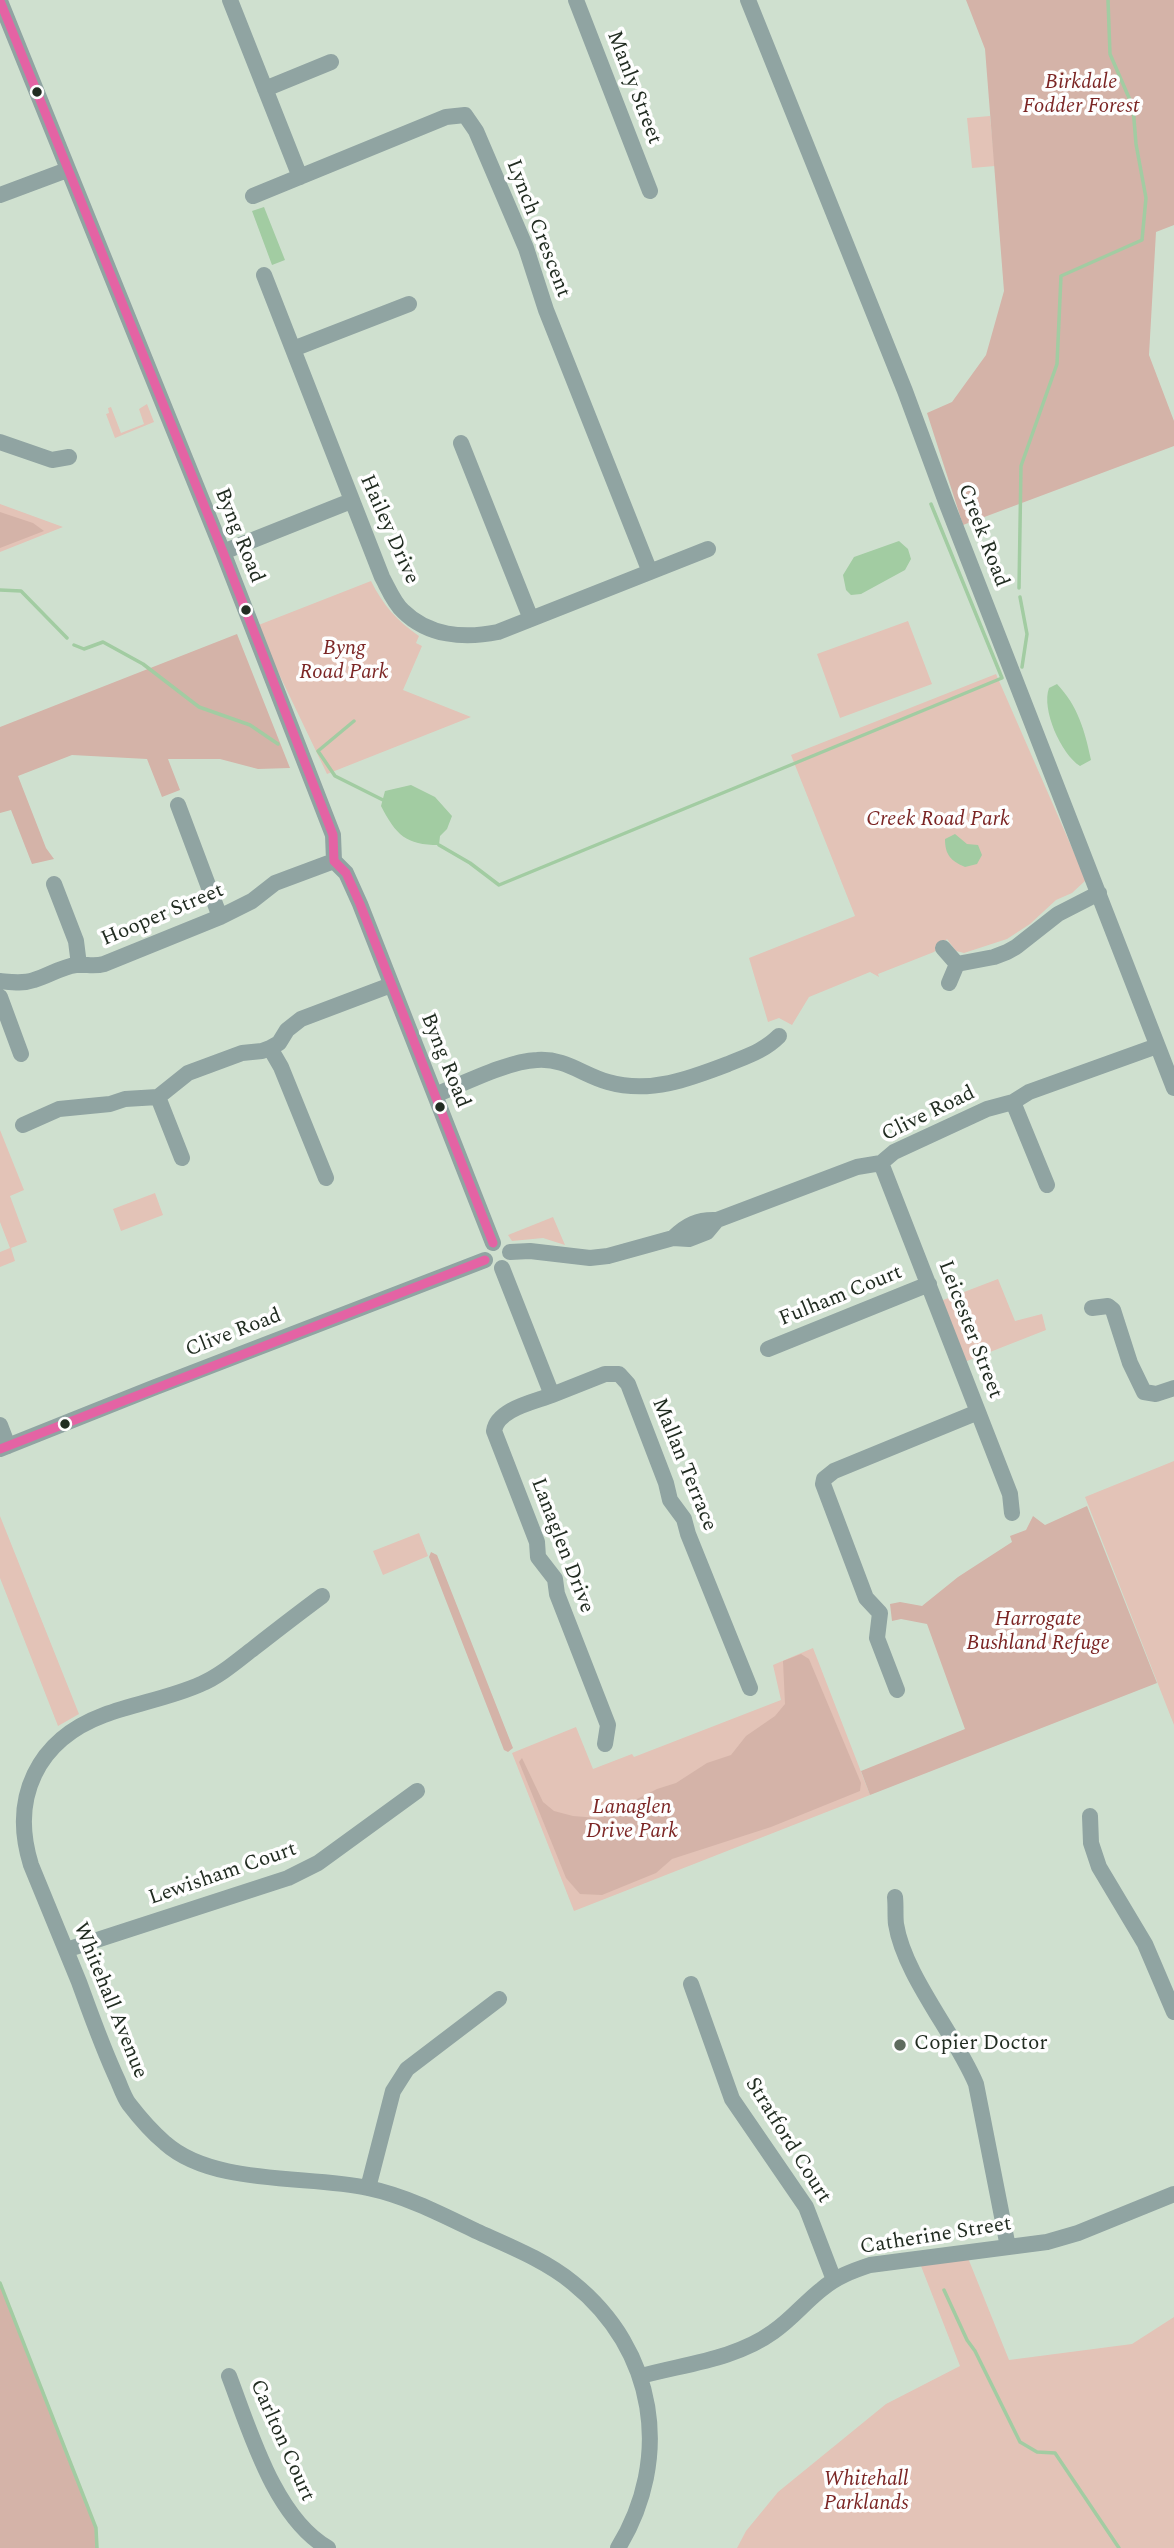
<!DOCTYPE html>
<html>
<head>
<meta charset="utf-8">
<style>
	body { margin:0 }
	canvas { display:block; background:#cfe0cf }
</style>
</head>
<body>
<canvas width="1174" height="2548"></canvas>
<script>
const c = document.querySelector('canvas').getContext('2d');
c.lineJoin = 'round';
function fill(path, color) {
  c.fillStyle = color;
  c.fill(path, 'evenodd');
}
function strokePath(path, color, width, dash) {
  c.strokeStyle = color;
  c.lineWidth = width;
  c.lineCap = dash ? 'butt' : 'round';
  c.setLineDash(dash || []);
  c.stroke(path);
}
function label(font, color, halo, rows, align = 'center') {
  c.font = font + ' Spectral,serif';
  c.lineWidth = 7;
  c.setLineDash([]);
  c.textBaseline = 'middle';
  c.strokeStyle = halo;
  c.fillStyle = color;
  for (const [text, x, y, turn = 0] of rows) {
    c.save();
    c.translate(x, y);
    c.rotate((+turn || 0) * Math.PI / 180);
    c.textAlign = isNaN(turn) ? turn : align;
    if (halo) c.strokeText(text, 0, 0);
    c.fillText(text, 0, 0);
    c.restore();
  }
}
const green = new Path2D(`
	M990 116 995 166 972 168 967 118Z
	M147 404 154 422 115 438 106 414 109 413 108 408 111 407 121 433 144 424 139 409Z
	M0 504 63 527 0 552Z
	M371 581C383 605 397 621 419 636L416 643 422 646 403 690 471 717 327 774 256 626Z
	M908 621 932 684 840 718 817 654Z
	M996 674 1086 880 1072 893 1056 900 1030 924 1007 939 964 953 956 951 947 939 934 952 878 974 879 977 870 972 809 997 792 1025 779 1018 768 1022 749 958 855 916 791 755Z
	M0 1130 24 1190 10 1196 27 1242 11 1248 15 1261 0 1267V1252L10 1248 0 1222Z
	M155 1193 163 1215 121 1231 113 1209Z
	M553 1217 565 1245 543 1238 512 1241 508 1235Z
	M998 1279 1015 1321 1042 1314 1046 1330 962 1363 938 1302Z
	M1174 1461V1725L1085 1497Z
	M0 1516 79 1714 58 1726 0 1578Z
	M419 1533 428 1556 383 1575 373 1551Z
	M813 1648 870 1795 574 1911 512 1753 576 1727 593 1769 632 1754 634 1757 781 1700 773 1665Z
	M968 2258 1009 2360 1132 2344 1174 2317V2548H737L746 2531 778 2492 886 2404 960 2366 921 2266Z`);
const forest = new Path2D(`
	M966 0H1174V225L1156 232 1149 355 1174 421V446L963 525 927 413 952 402 986 355 1004 291 985 49Z
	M0 512 33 523 44 531 0 548Z
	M237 634 290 768 258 769 220 759H168L180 790 162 797 147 759 72 755 18 776 46 848 54 859 32 864 11 810 0 813V727Z
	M1087 1506 1157 1683 870 1795 861 1771 965 1729 927 1624 901 1619 892 1621 890 1604 900 1602 922 1606 958 1577 1012 1542 1010 1536 1026 1530 1033 1516 1045 1525Z
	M431 1552 437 1555 513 1748 508 1752 504 1750 429 1557Z
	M801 1654 809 1659 861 1783 860 1791 771 1827 672 1859 656 1873 602 1895 580 1894 566 1878 519 1762 522 1758 543 1802 554 1811 573 1816 598 1818 619 1812 629 1803 657 1789 676 1783 707 1763 731 1755 746 1736 775 1716 785 1704 783 1661Z
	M0 2283 96 2528 97 2548H0Z`);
const water = new Path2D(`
	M264 207 285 260 272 265 252 211Z
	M899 541 908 549 911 559 905 570 861 594 851 595 846 590 843 575 854 557Z
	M1057 684C1078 706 1085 731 1091 760L1080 766C1061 754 1041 709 1049 688Z
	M411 785 435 797 452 816 447 829 440 836 439 845C406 845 396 835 381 806L385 791Z
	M955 834 967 844 978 845 982 855 977 864 965 867C951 861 945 855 945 839Z`);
const stream = new Path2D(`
	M1019 588 1021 466 1057 364 1061 276 1142 240 1146 198 1136 144 1133 107 1110 54 1108 0
	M0 590 21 591 67 638
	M1020 597 1027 634 1022 667
	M74 645 84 649 103 642 143 664 199 707 250 725 278 744
	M354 721 318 751 335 776 383 800
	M439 845 470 863 499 885 1002 678 931 504
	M0 2283 96 2528 97 2548
	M944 2290 967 2340 975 2351 1020 2442 1037 2452 1055 2453 1119 2548`);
const minor = new Path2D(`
	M230 0 300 177
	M576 0 650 191
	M748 0 905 391 946 502 1174 1088
	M0 1 223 552 333 835 334 861 346 873 360 904 493 1243
	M265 89 331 62
	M0 195 67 170
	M253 196 446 117 465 115 476 131 526 248 546 310 650 572
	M264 275 382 577C388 588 394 603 403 611 428 636 464 639 498 632L708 549
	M293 349 409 304
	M0 442 52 460 69 457
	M461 443 531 619
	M223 552 351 501
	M178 805 220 917
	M54 884 76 941 79 965
	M943 948 957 964 949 983
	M957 964 994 957 1007 952 1016 947 1058 914 1099 893
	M0 981C11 982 23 984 34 980 48 976 61 967 76 965 86 964 94 967 104 964L220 917 252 901 275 883 334 861
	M0 997 21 1054
	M270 1048 281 1067 326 1178
	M435 1095C463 1084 508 1061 537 1060 565 1058 583 1075 608 1082 650 1094 689 1079 728 1064 747 1056 764 1051 779 1036
	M158 1097 182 1158
	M1013 1102 1047 1185
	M23 1125 59 1109 110 1104 125 1099 158 1097 188 1073 242 1053 262 1051 270 1048 279 1043 287 1030 301 1019 391 985
	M881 1163 1010 1494 1012 1513
	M673 1238C686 1225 698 1219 717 1220L857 1167 881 1163 894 1152 987 1109 1013 1102 1029 1092 1157 1046
	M510 1252 530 1251 590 1258 608 1256 673 1238 689 1239 707 1232 717 1220
	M502 1268 552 1395 605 1374H619L628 1384 666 1483 670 1500 684 1519 688 1534 750 1688
	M1092 1308 1108 1306 1113 1310 1130 1363 1144 1392 1156 1394 1174 1388
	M768 1349 929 1284
	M552 1395C534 1402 497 1409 494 1431L537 1542 538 1557 555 1579 557 1594 608 1725 605 1744
	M0 1425 8 1446
	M0 1449 153 1388 485 1260
	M322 1596C299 1613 277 1630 254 1648 237 1661 220 1676 201 1684 170 1698 136 1703 104 1715 37 1740 10 1798 31 1865 47 1904 63 1943 79 1982 91 2015 103 2049 118 2081 121 2088 124 2097 129 2104 139 2117 152 2132 165 2143 213 2186 309 2175 368 2188 406 2196 441 2214 476 2231 509 2246 545 2260 573 2283 656 2350 673 2458 618 2548
	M897 1690 877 1638 880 1613 866 1598 823 1484 824 1479 834 1471 978 1412
	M1090 1816 1091 1843 1099 1867 1145 1944 1174 2012
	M895 1897C896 1906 895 1916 896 1924 904 1975 955 2034 976 2084L1008 2247
	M66 1950 288 1878 318 1863 417 1791
	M691 1984 732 2099 806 2207 834 2280
	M368 2188 393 2091 407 2069 499 1999
	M229 2376C250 2431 275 2518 328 2548
	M641 2376C685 2364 736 2359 773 2332 791 2320 805 2302 822 2289 836 2277 852 2271 870 2265L1047 2242 1078 2233 1174 2194`);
const bus1 = new Path2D(`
	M0 1 223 552 333 835 334 861 346 873 360 904 493 1243
	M0 1449 485 1260`);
const markers = [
	[37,92,6,"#212c21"],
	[246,610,6,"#212c21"],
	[440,1107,6,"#212c21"],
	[65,1424,6,"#212c21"],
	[900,2045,7,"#5e6b5e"]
];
const parkNames = [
	["Birkdale",1081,84],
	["Fodder Forest",1081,108],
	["Byng",344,650],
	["Road Park",344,674],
	["Creek Road Park",938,821],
	["Harrogate",1038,1621],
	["Bushland Refuge",1038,1645],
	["Lanaglen",632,1809],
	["Drive Park",632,1833],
	["Whitehall",866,2481],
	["Parklands",866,2505]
];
const streetNames = [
	["Manly Street",633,88,69],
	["Lynch Crescent",537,229,69],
	["Hailey Drive",388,530,66],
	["Byng Road",238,536,68],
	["Creek Road",982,536,69],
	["Hooper Street",163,916,-23],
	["Byng Road",444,1061,68],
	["Clive Road",929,1115,-26],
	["Fulham Court",841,1297,-22],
	["Leicester Street",969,1330,69],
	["Clive Road",234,1334,-21],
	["Mallan Terrace",683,1465,68],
	["Lanaglen Drive",561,1546,69],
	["Lewisham Court",223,1875,-19],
	["Whitehall Avenue",109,2001,68],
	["Stratford Court",787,2141,58],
	["Catherine Street",936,2237,-9],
	["Carlton Court",281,2441,66]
];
const poiNames = [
	["Copier Doctor",914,2045]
];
fill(green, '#e3c3b7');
fill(forest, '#d4b3a8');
fill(water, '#a2cca2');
strokePath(stream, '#a2cca2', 3.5);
strokePath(minor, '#90a4a2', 16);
strokePath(bus1, '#e463a4', 9);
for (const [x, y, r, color] of markers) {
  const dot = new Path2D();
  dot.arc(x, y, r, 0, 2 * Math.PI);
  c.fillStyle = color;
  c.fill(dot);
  strokePath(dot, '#fefefe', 2.5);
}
label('italic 21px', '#7b2524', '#fefefe', parkNames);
label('21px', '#212c21', '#fefefe', streetNames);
label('21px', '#212c21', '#fefefe', poiNames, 'left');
</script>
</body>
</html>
